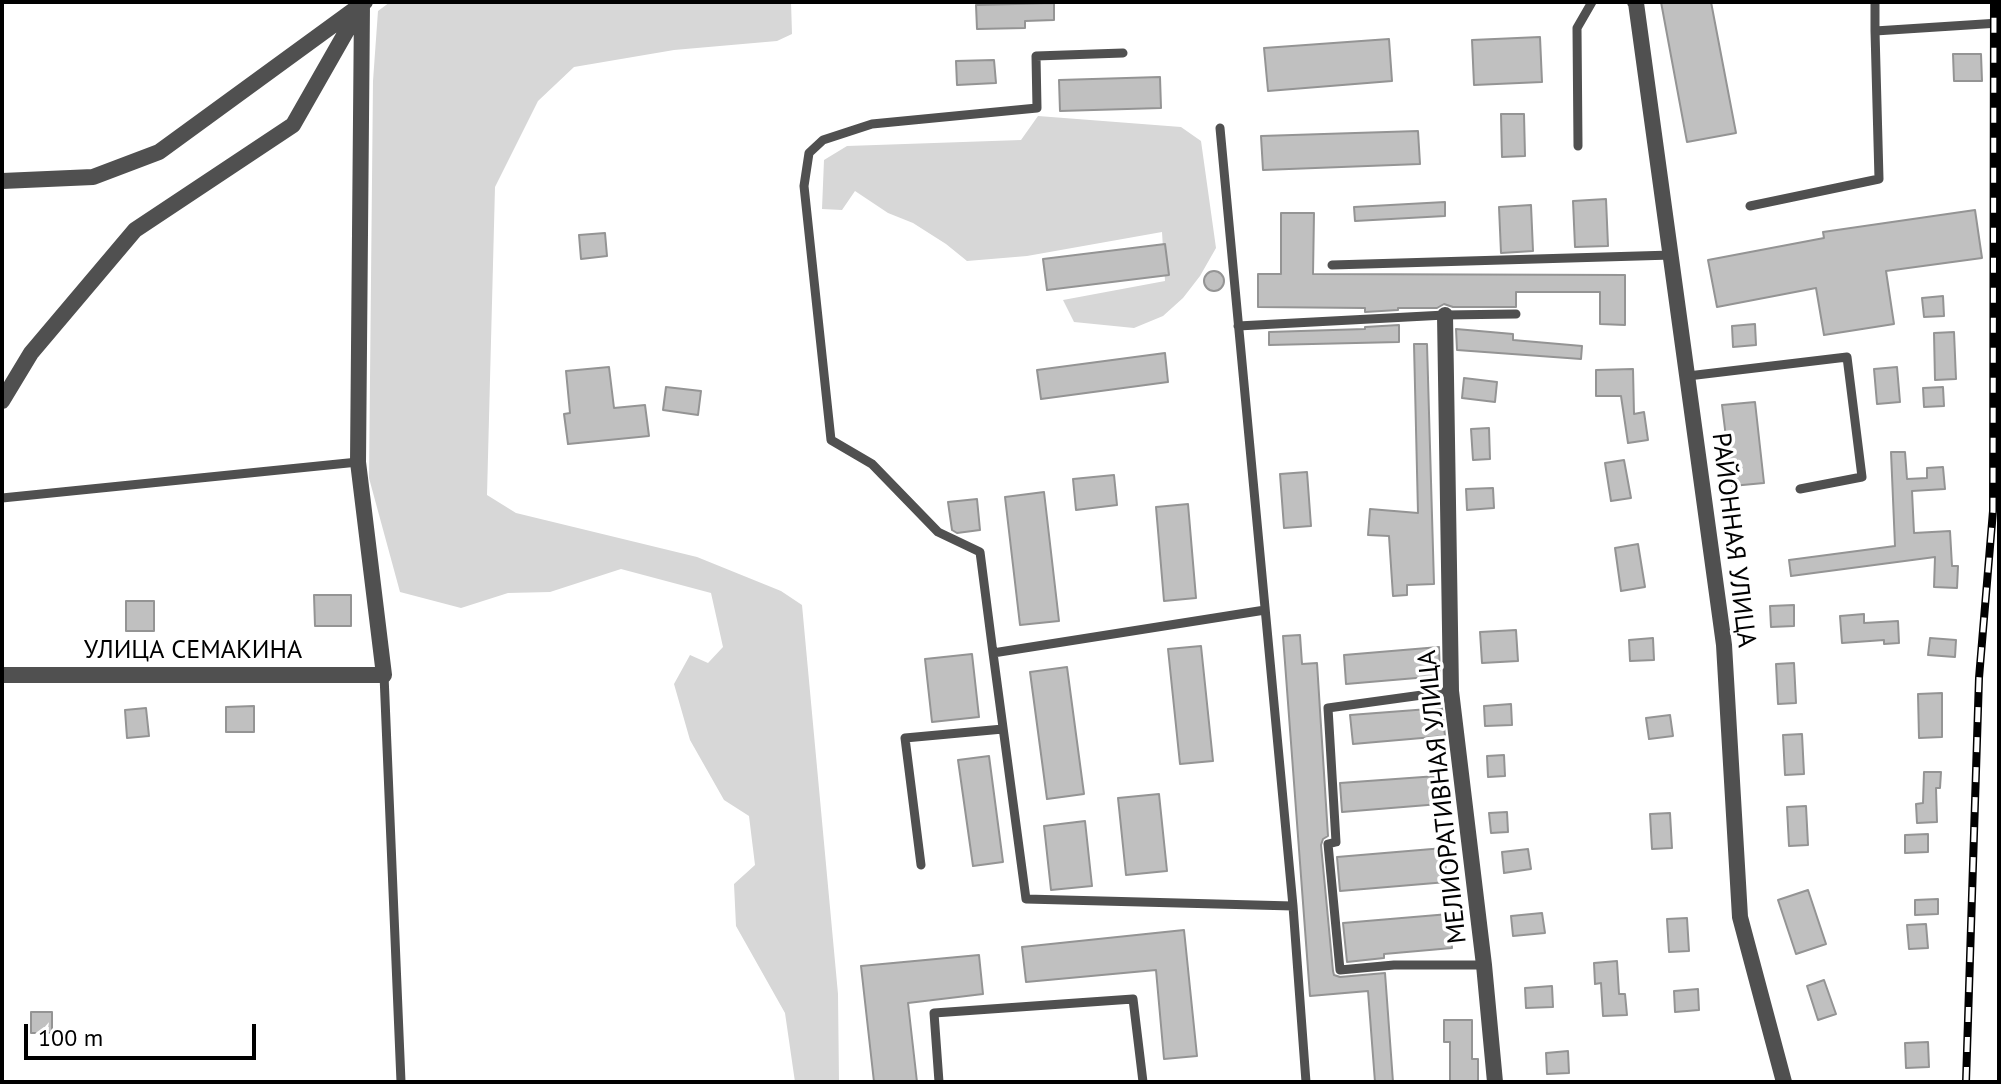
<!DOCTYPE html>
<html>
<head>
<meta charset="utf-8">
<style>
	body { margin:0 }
	#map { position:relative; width:2001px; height:1084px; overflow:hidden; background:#fff; font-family:"PT Sans",sans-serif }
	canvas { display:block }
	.frame { position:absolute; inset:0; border:4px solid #000; pointer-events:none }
	.scale { position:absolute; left:24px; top:1024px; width:232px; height:36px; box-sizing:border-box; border:4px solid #000; border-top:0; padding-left:10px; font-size:24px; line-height:28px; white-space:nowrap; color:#000; -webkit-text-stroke:6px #fff; paint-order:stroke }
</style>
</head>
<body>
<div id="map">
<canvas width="2001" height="1084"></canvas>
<div class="frame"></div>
<div class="scale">100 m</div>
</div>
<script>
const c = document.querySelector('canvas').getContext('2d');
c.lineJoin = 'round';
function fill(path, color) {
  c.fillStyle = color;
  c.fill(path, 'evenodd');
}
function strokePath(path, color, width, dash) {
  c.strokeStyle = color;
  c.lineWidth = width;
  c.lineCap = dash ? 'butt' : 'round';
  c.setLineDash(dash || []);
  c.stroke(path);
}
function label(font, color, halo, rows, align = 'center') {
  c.font = font + ' "PT Sans",sans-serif';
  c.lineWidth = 7;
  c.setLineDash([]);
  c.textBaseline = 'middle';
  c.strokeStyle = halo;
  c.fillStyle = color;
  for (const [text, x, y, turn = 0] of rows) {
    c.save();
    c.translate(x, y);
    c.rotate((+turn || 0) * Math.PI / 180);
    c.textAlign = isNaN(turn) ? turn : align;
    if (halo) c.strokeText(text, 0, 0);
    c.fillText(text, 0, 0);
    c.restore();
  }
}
const green = new Path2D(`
	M390 2H791L792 34 777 41 674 50 574 67 538 101 495 187 487 495 516 513 697 557 781 591 802 605 838 994 839 1082H795L785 1013 736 926 734 884 755 865 749 816 724 800 690 740 674 684 690 655 708 663 723 647 711 593 621 569 550 592 508 593 461 608 400 592 369 478 373 81 378 11Z
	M1038 116 1181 127 1201 141 1216 248 1200 276 1183 298 1163 316 1134 328 1074 322 1063 300 1165 281 1162 232 1027 256 967 261 946 244 913 223 888 213 855 191 842 210 822 209 824 160 847 146 1021 140Z`);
const building = new Path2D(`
	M1661 2H1711L1736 133 1687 142Z
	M1054 3V20L1025 21V28L977 29 976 5Z
	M1540 37 1542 82 1474 85 1472 40Z
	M1389 39 1392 81 1268 91 1264 48Z
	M1953 54H1981L1982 81H1954Z
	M994 60 996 83 957 85 956 61Z
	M1160 77 1161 108 1060 111 1059 80Z
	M1501 114H1524L1525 156 1502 157Z
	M1418 131 1420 164 1263 170 1261 136Z
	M1606 199 1608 246 1575 247 1573 201Z
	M1445 202V216L1355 221 1354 207Z
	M1531 205 1533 251 1501 253 1499 207Z
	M1975 210 1982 258 1886 271 1894 324 1824 335 1816 288 1717 307 1708 260 1824 238 1823 232Z
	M1281 213H1314L1313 274 1625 275V325L1600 324V292H1516V307H1453L1444 304 1437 308H1398V310L1365 312V308L1258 307V274H1281Z
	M605 233 607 256 581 259 579 235Z
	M1165 244 1169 275 1047 290 1043 259Z
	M1204 281a10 10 0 1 1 20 0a10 10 0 1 1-20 0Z
	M1943 296 1944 316 1924 317 1922 298Z
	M1755 324 1756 345 1733 347 1732 326Z
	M1399 325V342L1269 345V332L1365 329V327Z
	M1456 329 1513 334V340L1582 346 1581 359 1457 350Z
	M1954 332 1956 379 1935 380 1934 333Z
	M1414 344H1427L1434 584 1407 585V595L1393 596 1389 536 1368 535 1370 509 1418 513Z
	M1165 353 1168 382 1041 399 1037 370Z
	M609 367 614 408 645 405 649 436 568 444 564 414 570 413 566 371Z
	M1897 367 1900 402 1877 404 1874 369Z
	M1633 369 1634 414 1644 412 1648 440 1628 443 1621 396H1596V370Z
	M1464 378 1497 382 1495 402 1462 398Z
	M666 387 701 391 698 415 663 410Z
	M1943 387 1944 406 1924 407 1923 388Z
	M1755 402 1764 483 1732 486 1722 405Z
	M1489 428 1490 459 1473 460 1471 429Z
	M1891 452H1905L1907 479 1927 478V468L1943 467 1945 489 1912 491 1914 533 1950 531 1952 566H1958L1957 588 1934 587 1935 557 1791 576 1789 560 1895 546Z
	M1624 460 1631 498 1611 501 1605 463Z
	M1307 472 1311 526 1284 528 1280 474Z
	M1114 475 1117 505 1076 510 1073 479Z
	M1493 488 1494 508 1467 510 1466 489Z
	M1044 492 1059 621 1020 625 1005 497Z
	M977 499 980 530 957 533 952 530 948 502Z
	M1188 504 1196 598 1164 601 1156 507Z
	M1638 544 1645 587 1621 591 1615 548Z
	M314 595H351V626H315Z
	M126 601H154V631H126Z
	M1794 605V626L1771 627 1770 606Z
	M1864 614V623L1898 621 1899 643 1884 644V640L1842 643 1840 616Z
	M1516 630 1518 661 1482 663 1480 632Z
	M1300 635 1302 664 1317 663 1328 836 1323 839 1321 845 1333 971 1334 975 1340 977 1385 973 1393 1082H1375L1368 991 1310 996 1283 636Z
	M1653 638 1654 660 1630 661 1629 640Z
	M1930 638 1956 640 1955 657 1928 655Z
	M1201 646 1213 761 1180 764 1168 649Z
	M1439 647 1440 676 1346 684 1344 655Z
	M972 654 979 717 932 722 925 659Z
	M1794 663 1796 703 1778 704 1776 664Z
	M1067 667 1084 794 1047 799 1030 672Z
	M1942 693V737L1919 738 1918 694Z
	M1511 704 1512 725 1485 726 1484 706Z
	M254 706V732H226V707Z
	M146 708 149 736 127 738 125 710Z
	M1442 708 1445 736 1353 744 1350 715Z
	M1670 715 1673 736 1649 739 1646 718Z
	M1802 734 1804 774 1785 775 1783 735Z
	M1504 755 1505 776 1488 777 1487 756Z
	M989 756 1003 862 973 866 958 760Z
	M1924 772H1941L1940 788H1936L1937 822 1917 823 1916 804 1923 803Z
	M1437 776 1440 804 1342 812 1340 783Z
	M1159 794 1167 871 1126 875 1118 798Z
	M1806 806 1808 845 1789 846 1787 807Z
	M1507 812 1508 832 1491 833 1489 813Z
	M1670 813 1672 848 1652 849 1650 814Z
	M1085 821 1092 886 1051 890 1044 826Z
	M1928 834V852L1905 853V835Z
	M1444 848 1447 882 1340 891 1337 857Z
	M1528 849 1531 869 1504 873 1502 852Z
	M1808 890 1826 944 1796 954 1778 900Z
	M1938 899V914L1915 915V900Z
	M1542 913 1545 933 1513 936 1511 916Z
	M1449 914 1452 948 1384 954V958L1347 962 1343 923Z
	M1687 918 1689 951 1669 952 1667 919Z
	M1926 924 1928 948 1909 949 1907 925Z
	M1184 930 1197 1056 1164 1059 1156 970 1026 982 1022 947Z
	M979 955 983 994 908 1003 917 1082H874L861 966Z
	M1617 961 1619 994H1625L1627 1015 1603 1016 1601 983 1595 984 1594 963Z
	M1824 980 1836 1014 1818 1020 1807 986Z
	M1552 986 1553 1007 1526 1008 1525 988Z
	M1698 989 1699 1010 1675 1012 1674 991Z
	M31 1012H52V1033H31Z
	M1444 1020H1472V1059H1478V1081H1450V1042H1444Z
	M1928 1042 1929 1067 1906 1068 1905 1043Z
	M1568 1051 1569 1073 1547 1074 1546 1053Z`);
const lane = new Path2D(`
	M1875 2V31L1999 23
	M1220 128 1293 906 1306 1082
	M1578 146 1577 28 1592 2
	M1750 206 1879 179 1875 31
	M1332 265 1672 255
	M1238 326 1445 315 1516 314
	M1688 376 1847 357 1862 477 1800 489
	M2 498 358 462
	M1265 610 993 653 1026 899 1293 906
	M993 653 980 552 938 532 872 464 831 440 804 186 809 153 823 140 872 124 1037 108 1036 56 1123 53
	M384 675 401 1082
	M1451 691 1328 708 1336 842 1328 844 1340 970 1394 965H1484
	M921 865 905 738 1003 729
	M939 1082 934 1013 1133 999 1143 1082`);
const street = new Path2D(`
	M1635 2 1636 3 1724 645 1740 917 1784 1082
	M2 181 93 177 159 152 362 4 293 125 135 230 31 353 2 401
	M1445 315 1451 691 1484 965 1495 1082
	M2 675H384L358 462 362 4 365 2`);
const rail = new Path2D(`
	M1966 1082 1979 678 1993 511 1994 2`);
const streetNames = [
	["РАЙОННАЯ УЛИЦА",1733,540,83],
	["УЛИЦА СЕМАКИНА",193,651],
	["МЕЛИОРАТИВНАЯ УЛИЦА",1443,797,-96]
];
fill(green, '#d7d7d7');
fill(building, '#c0c0c0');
strokePath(building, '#949494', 2);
strokePath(lane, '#505050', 9);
strokePath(street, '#505050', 16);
strokePath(rail, '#000', 8);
strokePath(rail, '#fff', 5, [15]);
label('26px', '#000', '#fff', streetNames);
</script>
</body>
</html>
